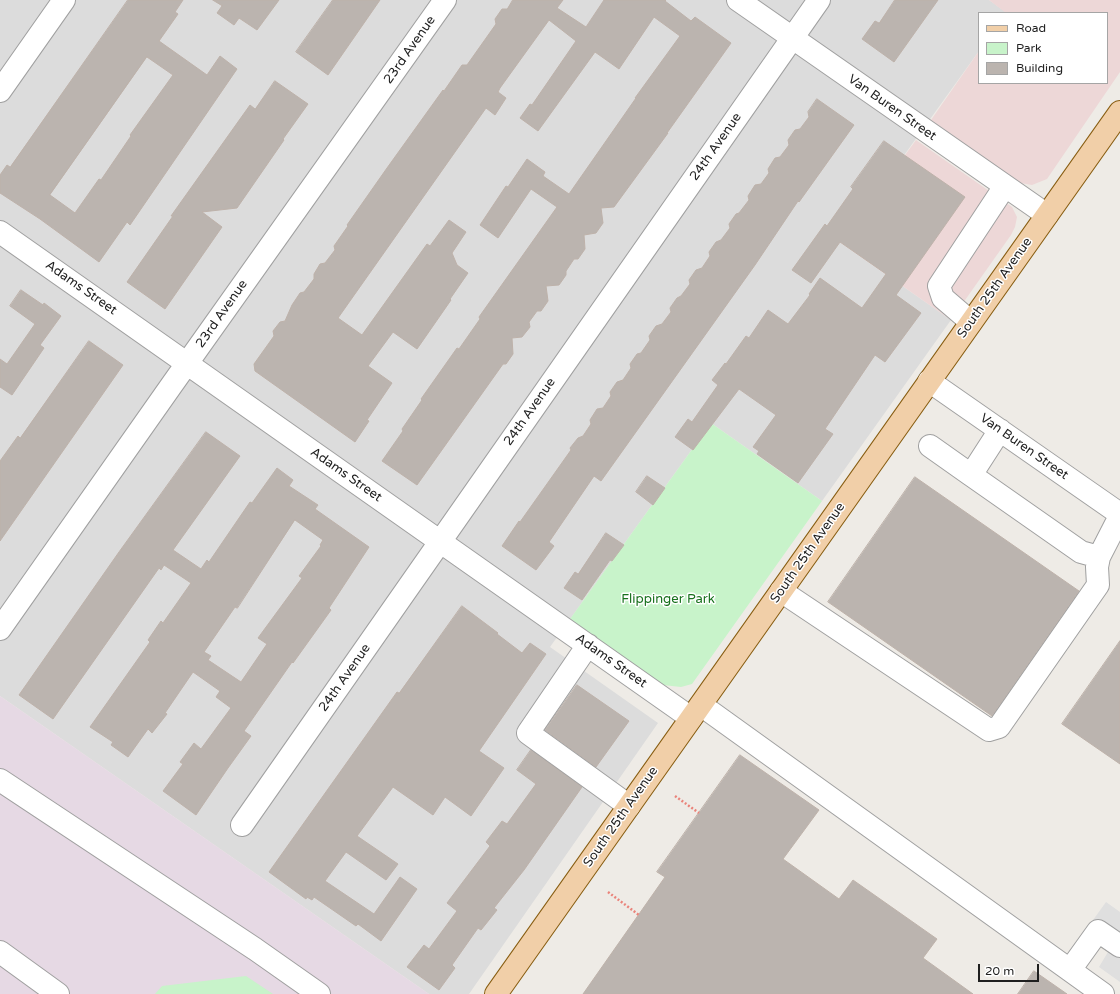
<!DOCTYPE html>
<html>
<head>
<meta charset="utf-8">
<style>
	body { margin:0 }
	#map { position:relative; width:1120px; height:994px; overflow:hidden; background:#eeebe6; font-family:"Varela Round",sans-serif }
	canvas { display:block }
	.legend { position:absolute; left:978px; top:12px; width:130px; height:72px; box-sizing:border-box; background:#fff; border:1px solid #a5a5a5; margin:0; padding:5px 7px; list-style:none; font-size:12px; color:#1f1f1f }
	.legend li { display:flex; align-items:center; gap:8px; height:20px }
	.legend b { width:20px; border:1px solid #a5a5a5 }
	.scale { position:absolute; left:978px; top:964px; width:61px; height:18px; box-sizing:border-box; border:2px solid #1f1f1f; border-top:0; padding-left:5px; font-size:12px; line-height:14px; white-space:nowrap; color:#1f1f1f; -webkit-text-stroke:3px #fff; paint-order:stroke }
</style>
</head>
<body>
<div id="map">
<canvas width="1120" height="994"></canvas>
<ul class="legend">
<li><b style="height:5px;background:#f1cfa8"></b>Road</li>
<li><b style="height:11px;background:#c8f3ca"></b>Park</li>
<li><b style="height:11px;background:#bbb4af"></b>Building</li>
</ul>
<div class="scale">20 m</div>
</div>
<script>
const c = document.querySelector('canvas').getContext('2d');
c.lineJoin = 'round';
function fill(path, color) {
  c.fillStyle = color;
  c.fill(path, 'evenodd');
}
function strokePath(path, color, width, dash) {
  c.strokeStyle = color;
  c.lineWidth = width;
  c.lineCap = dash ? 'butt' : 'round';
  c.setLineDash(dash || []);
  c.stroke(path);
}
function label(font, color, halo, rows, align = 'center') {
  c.font = font + ' "Varela Round",sans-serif';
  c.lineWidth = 3;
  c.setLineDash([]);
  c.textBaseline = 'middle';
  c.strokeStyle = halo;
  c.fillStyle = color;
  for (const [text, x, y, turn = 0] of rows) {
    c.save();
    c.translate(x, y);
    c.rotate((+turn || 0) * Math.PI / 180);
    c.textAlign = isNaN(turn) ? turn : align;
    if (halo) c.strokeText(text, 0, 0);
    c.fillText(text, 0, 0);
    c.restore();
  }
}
const residential = new Path2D(`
	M0 0H989L1006 12 979 13V51L841 243 951 320 822 501 711 423 550 647 658 723 469 994H429L0 696Z`);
const commercial = new Path2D(`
	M989 0H1120V72L1047 179 1032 185 1020 183 931 120 979 51V83H1107V13H1006Z
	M916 140 1012 207 1017 217 1015 227 1011 235 951 320 841 243Z`);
const industrial = new Path2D(`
	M0 696 429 994H0Z`);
const park = new Path2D(`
	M711 423 822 501 692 684 681 687 663 685 570 619Z
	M246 976 273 994H155L162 986Z`);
const parking = new Path2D(`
	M1106 902 1120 912V982L1099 967 1108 952 1083 934Z`);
const building = new Path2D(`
	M128 0H183L175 12 178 14 159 41 207 75 220 56 237 69 130 225 127 222 99 262 40 219 0 193V175L7 165 10 167ZM147 57 173 75 130 135 131 136 101 180 99 179 75 213 50 195Z
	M213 0H279L257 30 239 18 234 25 217 13 222 6Z
	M333 0H380L328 75 296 52Z
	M513 0H563L557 8 586 27 604 0H666L665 1 691 21 695 17 731 43 667 133H668L614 207 601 208 603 223 596 233 584 235 585 249 578 259H574L566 271V275L559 285 546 286 548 301 541 311H537L529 322 530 327 522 337 512 338 513 354 506 364H503L417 485 382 461 403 431 402 429 422 400 421 399 457 348 459 349 480 319 479 317 557 207 531 189 498 238 480 225 506 186 508 187 527 159 545 172 543 176 569 194 636 98H635L680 36 654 17 619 69 595 52 538 131 520 118 530 104 532 105 576 41 549 20 500 88 498 92 506 98 495 115 486 108 338 318 362 335 427 244 430 246 449 220 466 232 452 253 457 265 468 273 450 299 451 300 417 349 393 332 368 366 392 383 367 420 369 421 355 442 255 371 254 364 274 336 273 331 280 322 285 321 292 305 300 293 304 292 314 279V274L320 264 325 263 335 250 334 246 348 226 347 225 387 168 443 90 444 91 462 65H467L496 24 495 19 502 9H507Z
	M895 0H938L894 62 862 39 875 21 879 23Z
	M275 81 308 104 283 139 284 140 237 208 202 212 222 227 165 309 127 282 173 216H171L250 105 255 109Z
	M817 99 854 125 799 202 798 201 755 265 601 481 594 476 549 542 554 546 536 570 502 546 519 521 520 522 571 450 570 448 578 438 583 436 591 424 590 420 597 409 603 408 611 396 610 392 617 382 623 380 631 368 630 364 637 354 641 353 650 340 649 336 656 326 662 324 671 312 670 308 677 298 681 296 690 284 689 280 696 270 702 268 710 256 709 252 716 242 721 240 730 228 729 224 736 214 739 213 749 200 748 196 755 185 761 184 769 173 768 169 775 158 780 157 789 145 788 140 795 130 800 129 809 117 808 112Z
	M884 141 965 197 896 295 921 313 885 362 875 355 825 429 833 434 798 483 757 454 759 451 753 447 776 415 739 389 693 450 675 437 688 419 692 422 718 385 712 380 725 363 726 364 746 336 749 338 768 310 788 324 810 295 809 294 820 278 862 308 886 274 840 242 811 283 792 270 825 224 827 226 853 189 851 187Z
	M21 290 43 305 44 303 61 316 40 345 44 348 12 395 0 387V359L7 364 35 324 10 306Z
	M89 341 123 365 0 541V461L18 436 20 438Z
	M206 432 240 456 173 550 201 569 207 560 209 562 250 502 252 503 277 468 293 480 289 486 318 505 315 509 369 547 329 608 331 610 293 663 292 662 244 731 251 736 228 768 196 815 163 791 183 764 180 762 194 743 201 749 231 708 216 697 220 691 193 672 165 713 167 714 152 733 148 729 128 757 111 745 113 742 90 727 150 642 148 640 161 621 163 623 191 583 164 565 161 570 159 568 53 719 19 695 119 552ZM295 520 323 540 320 545 321 546 299 576 302 578 258 638 267 644 241 682 208 660 211 656 204 652 235 607 237 608Z
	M647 476 665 488 653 505 636 492Z
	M915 477 1079 591 992 716 828 602Z
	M606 533 624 545 612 561 610 560 582 600 564 588 575 572 578 574Z
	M462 606 498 633 497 634 522 653 530 643 546 654 479 751 504 768 471 816 445 797 433 815 393 787 357 836 398 864 386 880 346 852 325 881 374 914 400 877 417 889 381 941 358 924 356 926 314 897 312 900 307 897 306 899 269 872 397 692 399 693Z
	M1120 641V764L1062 724Z
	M577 685 629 721 596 767 545 730Z
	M531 750 582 787 524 870 494 908 497 910 481 930 478 928 452 965 455 968 439 990 407 967 424 945 429 949 457 911 447 903 490 846 486 842 502 821 507 824 536 784 517 770Z
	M740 755 819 810 783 859 839 899 853 880 937 939 923 958 973 994H583L665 877 657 872Z
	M1034 971 1067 994H1018Z`);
const path = new Path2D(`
	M675 796 699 813
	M608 892 639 915`);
const minor = new Path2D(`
	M738 0 1047 215
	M0 91 64 0
	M0 232 691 718
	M971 322 943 298 939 286 1005 186
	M929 381 1120 514
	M1000 430 971 475 1081 552 1099 557 1120 516
	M930 446 971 475
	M781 591 989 730 999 727 1098 585 1097 567 1099 557
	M0 629 171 386 445 0
	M588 645 528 733 629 806
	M701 705 1103 994
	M0 780 255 949 319 994
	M242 825 819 0
	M0 952 58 994
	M1070 970 1098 931 1120 946`);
const major = new Path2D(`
	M496 994 1120 112`);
const streetNames = [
	["23rd Avenue",410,50,-55],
	["Van Buren Street",892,108,35],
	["24th Avenue",716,147,-55],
	["Adams Street",81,288,35],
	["South 25th Avenue",995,288,-55],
	["23rd Avenue",222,314,-55],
	["24th Avenue",530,412,-55],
	["Van Buren Street",1024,447,35],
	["Adams Street",346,475,35],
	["South 25th Avenue",808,553,-55],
	["Adams Street",611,661,35],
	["24th Avenue",345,678,-55],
	["South 25th Avenue",621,817,-55]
];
const parkNames = [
	["Flippinger Park",668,600]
];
fill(residential, '#dcdcdc');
fill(commercial, '#edd7d7');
fill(industrial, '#e6d9e4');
fill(park, '#c8f3ca');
fill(parking, '#dfdfdf');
fill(building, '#bbb4af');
strokePath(building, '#beb2aa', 1);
strokePath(minor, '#a0a0a0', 24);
strokePath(major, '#885d11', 24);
strokePath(path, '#ea847b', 2.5, [2, 2]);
strokePath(minor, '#fff', 22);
strokePath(major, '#f1cfa8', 22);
label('13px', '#1f1f1f', '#fff', streetNames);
label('13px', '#18711d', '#fff', parkNames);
</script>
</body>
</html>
